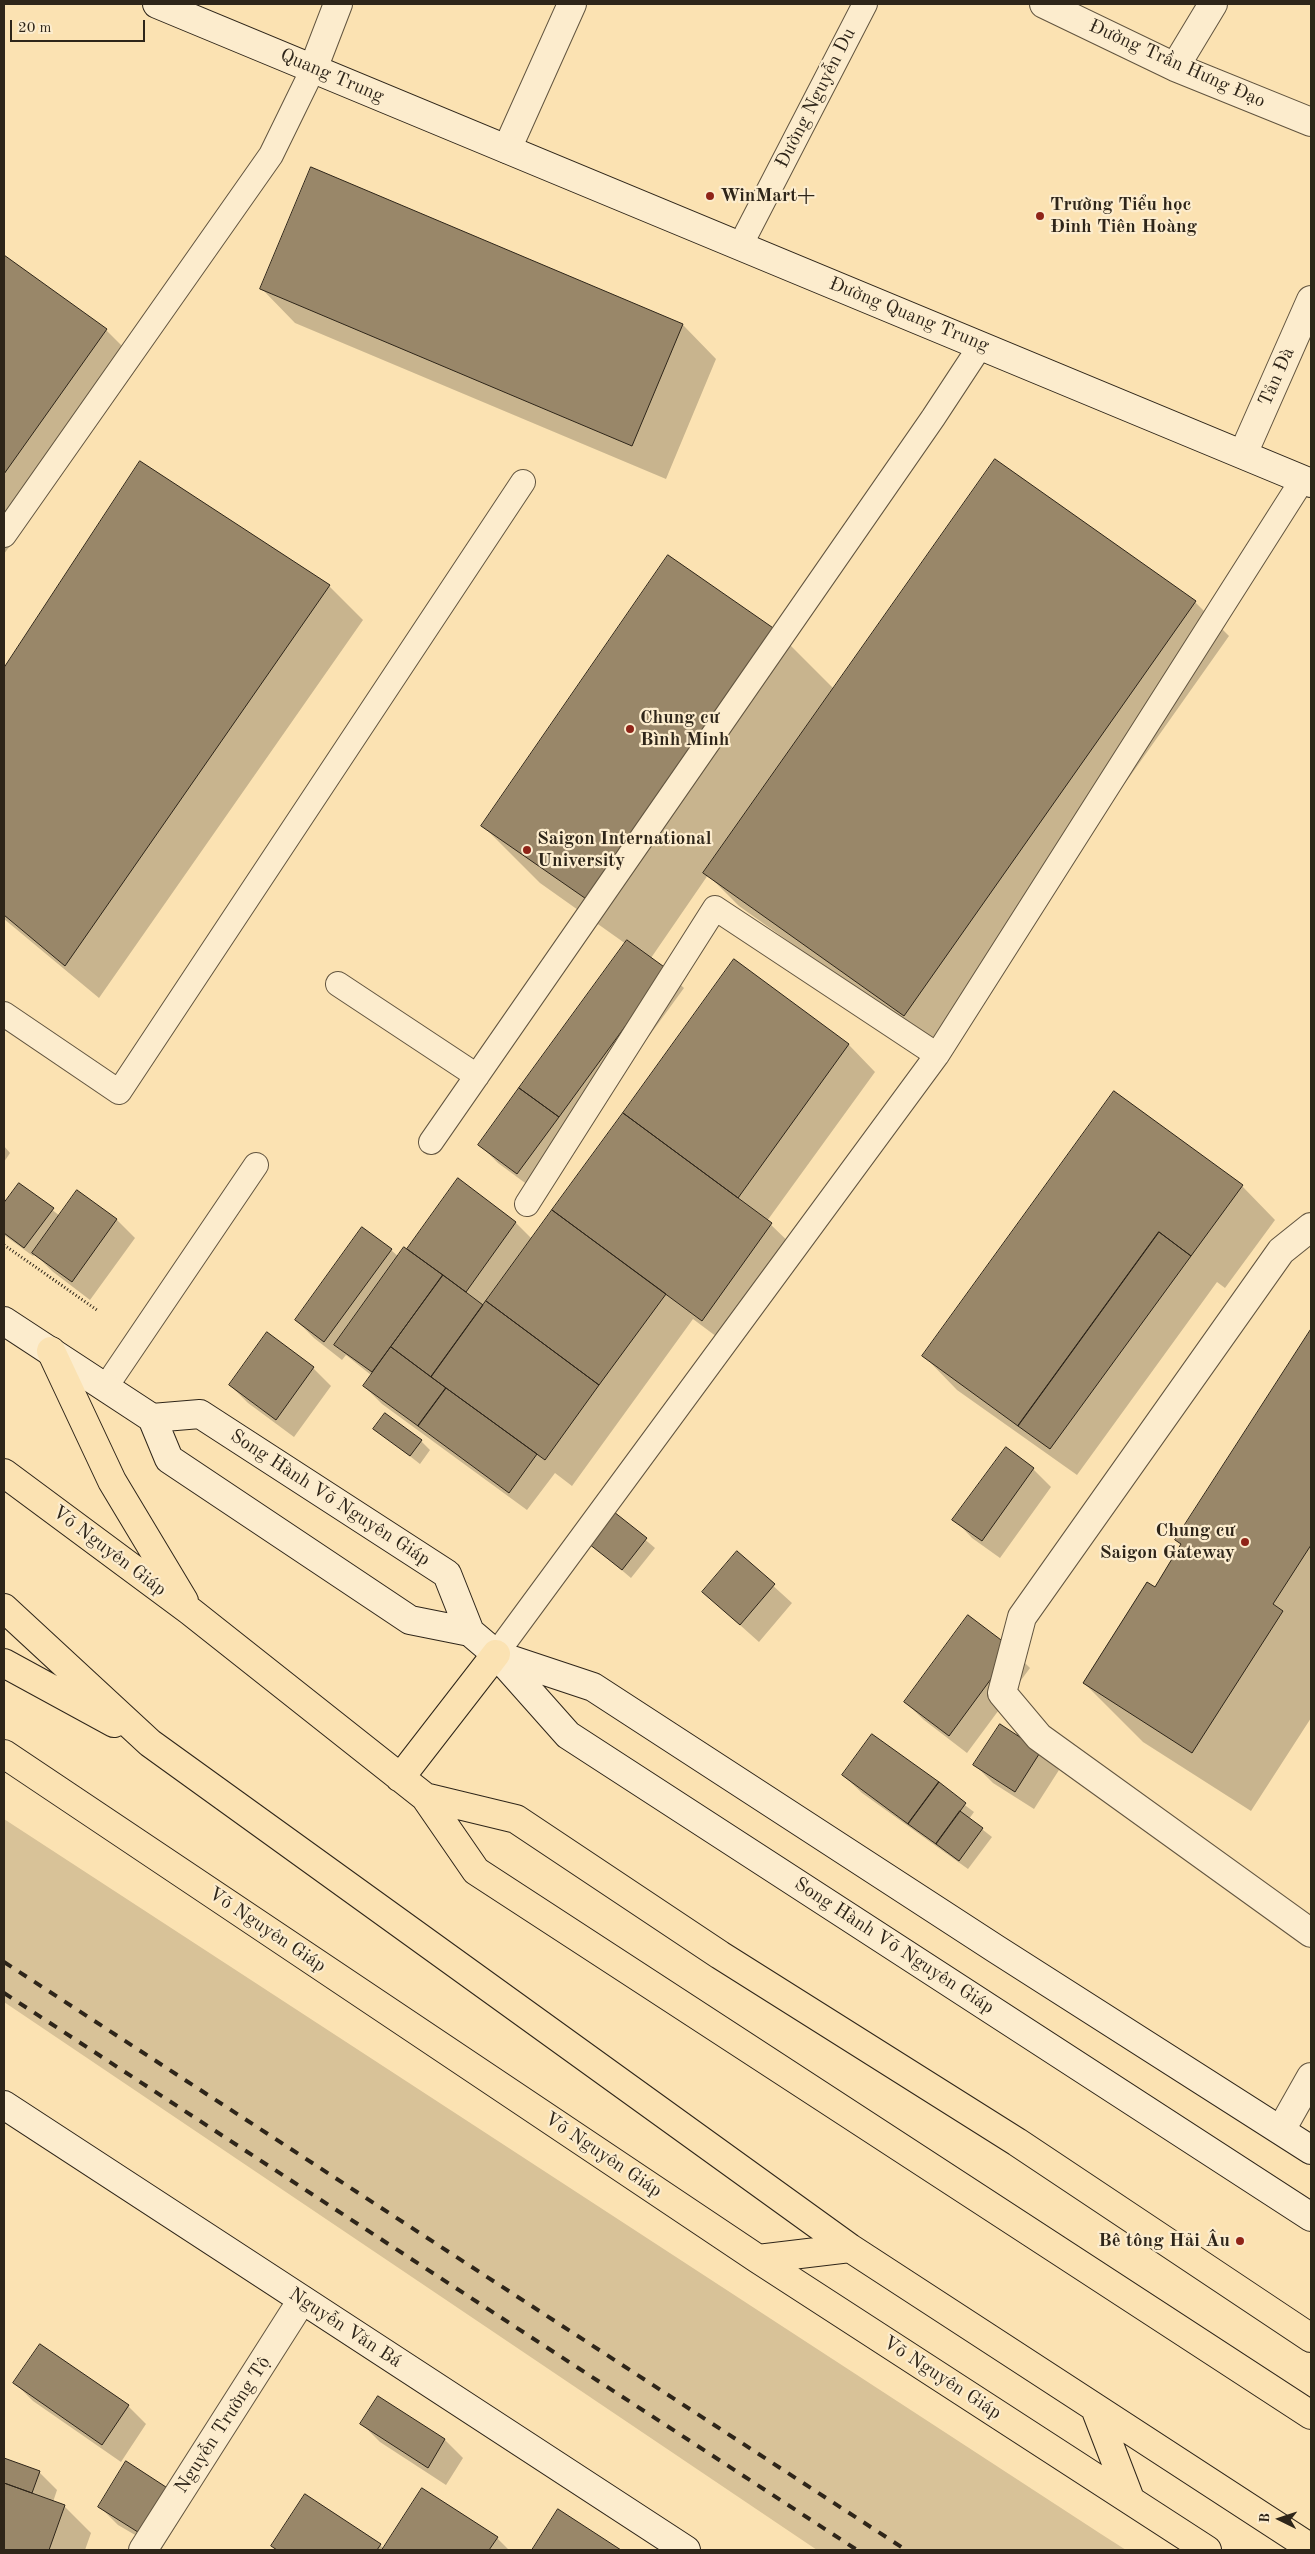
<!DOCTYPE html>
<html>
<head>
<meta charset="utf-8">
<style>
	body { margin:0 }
	#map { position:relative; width:1315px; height:2554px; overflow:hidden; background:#fbe2b2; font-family:"Old Standard TT",serif }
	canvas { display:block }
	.frame { position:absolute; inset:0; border:5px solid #2e2519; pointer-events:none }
	.north { position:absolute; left:1255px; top:2494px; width:50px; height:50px; -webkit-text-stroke:4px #fceccd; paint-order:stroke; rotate:274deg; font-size:14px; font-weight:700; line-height:20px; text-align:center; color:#2e2519 }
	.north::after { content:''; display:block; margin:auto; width:18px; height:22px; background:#2e2519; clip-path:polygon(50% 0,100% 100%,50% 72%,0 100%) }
	.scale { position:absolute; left:10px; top:20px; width:135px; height:22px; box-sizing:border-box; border:2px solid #2e2519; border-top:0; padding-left:6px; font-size:15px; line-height:18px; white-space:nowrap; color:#2e2519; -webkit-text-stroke:4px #fceccd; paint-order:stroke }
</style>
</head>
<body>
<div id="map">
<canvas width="1315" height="2554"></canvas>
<div class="frame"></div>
<div class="north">B</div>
<div class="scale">20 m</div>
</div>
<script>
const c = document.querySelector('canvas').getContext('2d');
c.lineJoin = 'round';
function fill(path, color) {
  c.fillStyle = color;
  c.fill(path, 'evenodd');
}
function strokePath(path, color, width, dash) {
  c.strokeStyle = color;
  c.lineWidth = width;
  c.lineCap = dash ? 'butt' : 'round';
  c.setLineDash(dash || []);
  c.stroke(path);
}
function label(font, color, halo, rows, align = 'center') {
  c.font = font + ' "Old Standard TT",serif';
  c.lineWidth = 4.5;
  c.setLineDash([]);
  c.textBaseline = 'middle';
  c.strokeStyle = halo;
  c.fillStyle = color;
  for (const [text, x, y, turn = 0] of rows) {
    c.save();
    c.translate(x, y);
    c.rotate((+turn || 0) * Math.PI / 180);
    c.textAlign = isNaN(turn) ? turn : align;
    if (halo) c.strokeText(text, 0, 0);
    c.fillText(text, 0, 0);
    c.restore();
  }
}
const green = new Path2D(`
	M4 1819 1101 2534 1126 2550H817L4 2002Z`);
const shadow = new Path2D(`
	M312 169 683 325 716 359 666 479 295 323 262 289Z
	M4 256 106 330 140 364 4 554Z
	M140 463 329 586 363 620 99 998 4 919V670Z
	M1195 602 1229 636 938 1048 739 906 708 875 651 958 684 988 536 1191 498 1163 480 1145 626 944 540 883 483 826 778 633 834 689Z
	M734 961 849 1045 875 1072 767 1221 798 1251 729 1346 693 1319 572 1486 555 1473 527 1510 382 1404 364 1386 371 1375 346 1355 342 1360 314 1338 296 1320 391 1250 400 1258 458 1180 516 1223 532 1239Z
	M4 1146 10 1153 4 1162Z
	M19 1184 60 1216 78 1192 117 1220 135 1238 90 1300 52 1271 35 1254 33 1256 4 1235V1205Z
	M1242 1186 1275 1220 1225 1288 1217 1282 1077 1475 957 1390 924 1356Z
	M1311 1331V1718L1251 1811 1143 1742 1084 1683 1155 1589 1182 1546 1177 1540Z
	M313 1368 331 1386 294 1437 248 1403 230 1385Z
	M375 1429 421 1441 430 1450 420 1464Z
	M1006 1449 1033 1469 1051 1487 1000 1558 972 1538 954 1519Z
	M610 1510 655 1548 631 1578 586 1540Z
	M737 1553 792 1603 759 1642 703 1592Z
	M1012 1650 1030 1668 967 1753 924 1720 905 1702Z
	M873 1736 974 1812 969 1819 992 1837 968 1869 862 1793 843 1775Z
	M1040 1752 1059 1770 1034 1809 993 1783 974 1764Z
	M15 2383 128 2406 146 2424 121 2462 33 2401Z
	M378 2398 445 2440 463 2458 446 2485 380 2442 362 2424Z
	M4 2460 39 2472 57 2490 53 2502 64 2506 91 2533 85 2550H4Z
	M169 2490 187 2508 161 2550 118 2525 100 2507Z
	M559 2510 619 2550H533Z
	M497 2538 509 2550H277L273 2546 380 2545 384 2549Z`);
const building = new Path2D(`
	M311 167 683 324 632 446 260 289Z
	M4 255 107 329 4 474Z
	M995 459 1196 601 904 1016 703 873Z
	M140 461 330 585 65 966 4 915V668Z
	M668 555 779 632 592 903 481 826Z
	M627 940 667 969 559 1117 519 1088Z
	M734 959 849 1044 738 1198 623 1113Z
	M519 1088 559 1117 517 1174 478 1145Z
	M1114 1091 1243 1185 1191 1256 1159 1232 1018 1426 922 1356Z
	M623 1113 772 1223 702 1321 552 1210Z
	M458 1178 516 1222 466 1292 407 1249Z
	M19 1183 54 1208 24 1248 4 1233V1203Z
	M77 1190 117 1219 72 1282 32 1253Z
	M552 1210 666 1294 599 1385 486 1301Z
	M362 1227 392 1249 324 1342 295 1320Z
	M1159 1232 1191 1256 1050 1449 1018 1426Z
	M404 1247 443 1275 372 1372 334 1345Z
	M443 1275 483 1305 431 1377 391 1347Z
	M486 1301 599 1385 545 1460 431 1377Z
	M1311 1329V1545L1273 1604 1283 1611 1192 1753 1083 1683 1147 1582 1155 1587 1181 1544 1175 1540Z
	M267 1332 314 1367 276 1420 229 1385Z
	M391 1347 446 1388 418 1426 363 1386Z
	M446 1388 537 1454 509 1493 418 1426Z
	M385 1413 422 1440 410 1456 373 1429Z
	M1006 1447 1034 1468 982 1541 952 1520Z
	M609 1508 647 1538 622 1570 584 1540Z
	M737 1551 775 1584 740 1625 702 1592Z
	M968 1615 1013 1649 949 1736 904 1702Z
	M1000 1724 1041 1751 1015 1792 973 1765Z
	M872 1734 939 1782 908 1824 842 1775Z
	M939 1782 966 1803 936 1844 908 1824Z
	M960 1811 983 1828 959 1861 936 1844Z
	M40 2344 129 2405 102 2445 13 2383Z
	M378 2396 445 2439 428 2468 360 2424Z
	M4 2458 40 2471 32 2493 4 2483Z
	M126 2461 169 2489 141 2534 98 2507Z
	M4 2483 65 2505 49 2550H4Z
	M422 2488 498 2537 489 2550H382Z
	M305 2494 381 2544 377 2550H277L271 2546Z
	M558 2509 621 2550H532Z`);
const path = new Path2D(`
	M4 1245 97 1310`);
const lane = new Path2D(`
	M740 246 865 4
	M4 535 271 155 313 69
	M338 984 477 1076
	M4 1014 119 1092 523 482
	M431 1142 933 418 981 345
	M527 1204 715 908 937 1055
	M105 1388 256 1165
	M496 1654 937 1055 1303 479`);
const street = new Path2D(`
	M1044 4 1175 67 1311 122
	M1175 67 1213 4
	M313 69 338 4
	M507 149 572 4
	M1243 454 1311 300
	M1311 1227 1281 1251 1022 1617 1002 1693 1039 1737 1311 1933
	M1281 2130 1311 2077
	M143 2550 302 2300`);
const secondary = new Path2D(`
	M157 4 1311 483
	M4 1321 152 1418 169 1459 410 1620 470 1632
	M152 1418 200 1414 447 1574 470 1632 496 1654 568 1735 1311 2217
	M497 1655 593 1687 996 1949 1311 2150
	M4 2105 686 2550`);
const highway = new Path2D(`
	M51 1351 112 1481 184 1601
	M4 1473 190 1611 425 1797 476 1871 1311 2415
	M4 1608 150 1743 850 2248 1311 2548
	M4 1663 114 1723
	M4 1754 758 2259 1207 2550
	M400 1778 496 1654
	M425 1797 516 1819 720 1955 1017 2142 1311 2338
	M758 2259 850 2248
	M1095 2408 1130 2499`);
const rail = new Path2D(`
	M4 1962 906 2550
	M4 1993 857 2550`);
const markers = [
	[710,196,5,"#8f2418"],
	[1040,216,5,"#8f2418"],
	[630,729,5,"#8f2418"],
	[527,850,5,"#8f2418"],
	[1245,1542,5,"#8f2418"],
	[1240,2241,5,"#8f2418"]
];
const streetNames = [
	["Đường Trần Hưng Đạo",1177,64,24],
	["Quang Trung",332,76,23],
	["Đường Nguyễn Du",816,98,-63],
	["Đường Quang Trung",909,315,22],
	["Tản Đà",1277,377,-66],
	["Song Hành Võ Nguyên Giáp",330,1498,33],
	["Võ Nguyên Giáp",109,1551,37],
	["Võ Nguyên Giáp",267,1930,34],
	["Song Hành Võ Nguyên Giáp",894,1946,33],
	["Võ Nguyên Giáp",603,2155,34],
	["Nguyễn Văn Bá",345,2328,33],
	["Võ Nguyên Giáp",942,2378,33],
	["Nguyễn Trường Tộ",223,2425,-57]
];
const poiNames = [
	["WinMart+",720,196],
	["Trường Tiểu học",1050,205],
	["Đinh Tiên Hoàng",1050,227],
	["Chung cư",640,718],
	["Bình Minh",640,740],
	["Saigon International",537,839],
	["University",537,861],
	["Chung cư",1235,1531,"right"],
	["Saigon Gateway",1235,1553,"right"],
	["Bê tông Hải Âu",1230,2241,"right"]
];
fill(green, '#d8c298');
fill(shadow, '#0003');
fill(building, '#998769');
strokePath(building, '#2e2519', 1);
strokePath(lane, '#61543f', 26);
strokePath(street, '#61543f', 30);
strokePath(secondary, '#2e2519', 30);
strokePath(highway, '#2e2519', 30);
strokePath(path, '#2e2519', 3, [1, 2.5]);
strokePath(lane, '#fceccd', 24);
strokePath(street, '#fceccd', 28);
strokePath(secondary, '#fceccd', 28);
strokePath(highway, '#fbe2b2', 28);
strokePath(rail, '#2e2519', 4, [9, 9]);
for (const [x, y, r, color] of markers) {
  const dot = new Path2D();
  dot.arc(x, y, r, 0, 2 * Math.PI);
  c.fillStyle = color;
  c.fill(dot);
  strokePath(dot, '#fceccd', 2);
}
label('19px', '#2e2519', '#fceccd', streetNames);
label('bold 19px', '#2e2519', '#fceccd', poiNames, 'left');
</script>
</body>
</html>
